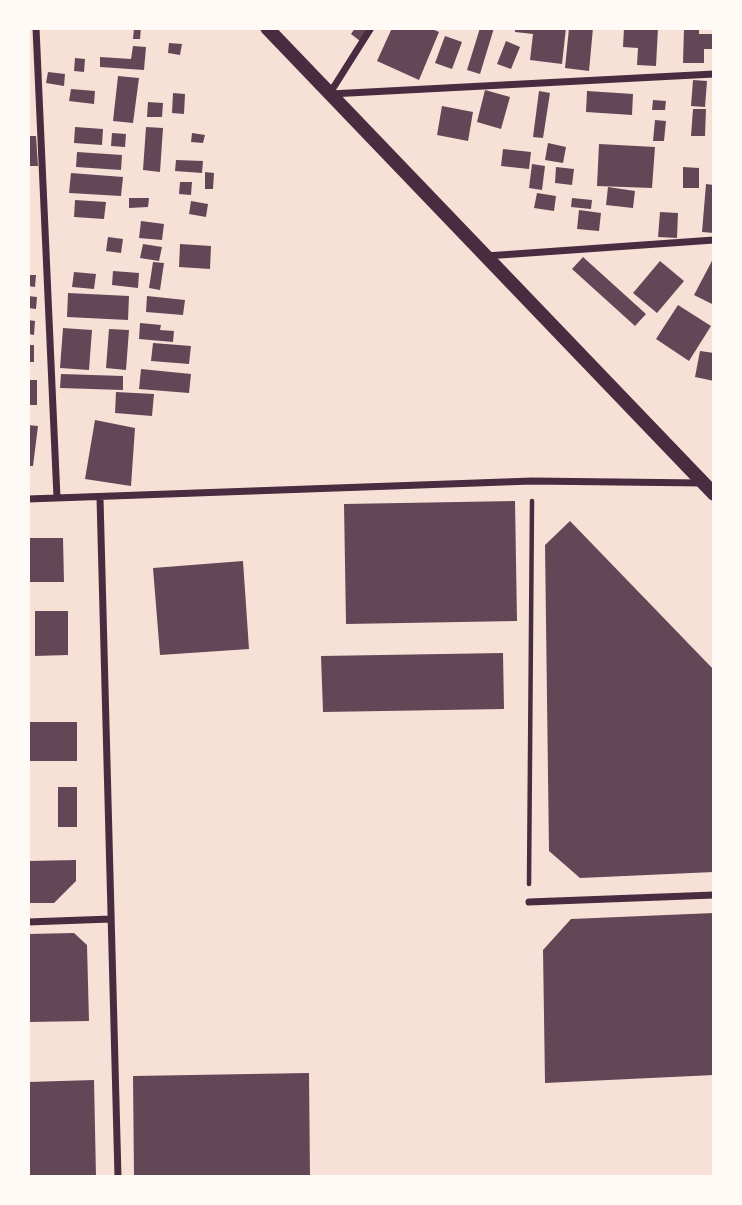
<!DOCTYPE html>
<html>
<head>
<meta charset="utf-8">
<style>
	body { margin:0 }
	#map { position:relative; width:742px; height:1205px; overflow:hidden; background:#f7e1d7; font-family:Roboto,sans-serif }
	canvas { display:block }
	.frame { position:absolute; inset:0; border:30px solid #fffaf5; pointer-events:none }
</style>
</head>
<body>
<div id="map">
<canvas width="742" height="1205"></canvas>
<div class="frame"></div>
</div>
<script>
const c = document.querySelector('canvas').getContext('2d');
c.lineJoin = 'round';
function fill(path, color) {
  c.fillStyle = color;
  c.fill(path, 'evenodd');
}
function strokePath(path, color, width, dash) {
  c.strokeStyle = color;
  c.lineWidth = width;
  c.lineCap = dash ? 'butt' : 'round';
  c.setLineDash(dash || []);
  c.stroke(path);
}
const building = new Path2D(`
	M134 28H141L140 39H133Z
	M355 28H370L360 41 351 34Z
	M392 28H430L439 32 419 80 377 61Z
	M480 28H494L480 74 467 70Z
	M515 28H566L562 64 530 60 533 34 515 32Z
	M569 28H593L589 71 565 68Z
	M624 28H658L656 66 637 65 638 48 623 47Z
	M684 28H699V34H714V49H704V63H683Z
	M445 36 462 42 452 69 435 63Z
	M506 41 520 47 511 69 497 64Z
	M169 43 182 44 180 55 168 53Z
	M133 46 146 47 144 70 100 67V57L131 59Z
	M75 58 85 59 84 72 74 71Z
	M48 72 65 74 64 86 46 83Z
	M118 76 139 78 133 123 113 121Z
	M693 80 707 81 705 107 691 106Z
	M71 89 95 91 94 104 69 101Z
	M485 90 510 97 501 129 477 122Z
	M539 91 550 93 543 138 533 137Z
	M587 91 633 94 632 115 586 112Z
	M173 93 185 94 184 114 172 113Z
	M653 100 666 101 665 110H652Z
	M148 102 163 103 162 117H147Z
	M442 106 473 112 468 141 437 135Z
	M693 109H706L705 136H691Z
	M655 120 666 121 664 141H653Z
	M75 127 103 129 102 145 74 143Z
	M146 127 163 128 160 172 143 170Z
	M112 133 126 134 125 147 111 146Z
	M192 133 205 135 203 143 191 142Z
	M28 136H36L38 166H28Z
	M548 143 566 147 563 163 545 160Z
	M599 144 655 147 652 188 597 186Z
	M503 149 531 152 529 169 501 166Z
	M77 152 122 155 121 170 76 167Z
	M176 160 203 161 202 173 175 171Z
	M532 164 545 166 542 190 529 188Z
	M556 167 574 169 572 185 555 183Z
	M683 167 699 168V188H683Z
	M205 172 214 173 213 189H205Z
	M71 173 123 177 121 196 69 193Z
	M180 182H192L191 195 179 194Z
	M706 184 714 185V233L702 232Z
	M608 187 635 191 633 208 606 205Z
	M537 193 556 196 554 211 534 208Z
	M129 198H149L148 207 129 208Z
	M572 198 592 200 591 209 571 207Z
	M75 200 106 202 104 219 74 217Z
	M191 201 208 204 206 217 189 214Z
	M579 210 601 213 599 231 577 229Z
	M660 212 678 213 677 238 658 237Z
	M141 221 164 224 162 240 139 238Z
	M108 237 123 239 121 253 106 251Z
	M143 244 162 247 159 261 140 258Z
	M180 244 211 246 210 269 179 267Z
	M583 257 646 314 635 326 572 269Z
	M714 257V305L694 295Z
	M660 261 684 281 657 313 633 293Z
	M153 262 164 263 160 290 149 288Z
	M113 271 139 273 138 288 112 285Z
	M74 272 96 274 94 289 72 287Z
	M28 275H36L35 287 28 286Z
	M68 293 129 296 128 320 67 317Z
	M28 296 37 297 36 309 28 308Z
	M147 296 185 300 183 315 146 312Z
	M678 305 711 326 689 361 656 339Z
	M28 320 35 321 34 335 28 334Z
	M140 323 161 325 160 330 174 331 173 342 139 339Z
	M63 328 92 330 89 370 60 368Z
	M109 329 129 330 126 370 106 368Z
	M153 343 191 346 189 364 151 361Z
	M28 345H34V362H28Z
	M700 351 714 353V381L695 377Z
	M141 369 191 374 189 393 139 389Z
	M61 374 123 376V390L60 388Z
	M28 380H37V405H28Z
	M116 392 154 394 152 416 115 413Z
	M95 420 135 428 131 486 85 479Z
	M28 425 38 426 33 466H28Z
	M515 501 517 621 346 624 344 504Z
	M570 521 714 670V872L580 878 549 851 545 545Z
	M28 538H63L64 582H28Z
	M243 561 249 649 160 655 153 568Z
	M35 611H68V655L35 656Z
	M503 653 504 709 323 712 321 656Z
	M28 722H77V761H28Z
	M58 787H77V827H58Z
	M76 860V881L54 903H28V861Z
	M714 913V1075L545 1083 543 950 571 919Z
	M74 933 87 945 89 1021 28 1022V934Z
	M309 1073 310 1177H134L133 1076Z
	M94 1080 96 1177H28V1082Z`);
const path = new Path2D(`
	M529 884 532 501`);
const minor = new Path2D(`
	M36 28 57 498
	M330 93 371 28
	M330 94 714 74
	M486 256 714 240
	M100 498 118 1177
	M28 499 532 481 702 483
	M529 902 714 895
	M28 922 111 919`);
const secondary = new Path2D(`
	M267 28 714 494`);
fill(building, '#644757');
strokePath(path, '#4a2c40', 4.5);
strokePath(minor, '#4a2c40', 7);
strokePath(secondary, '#4a2c40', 14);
</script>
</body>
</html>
